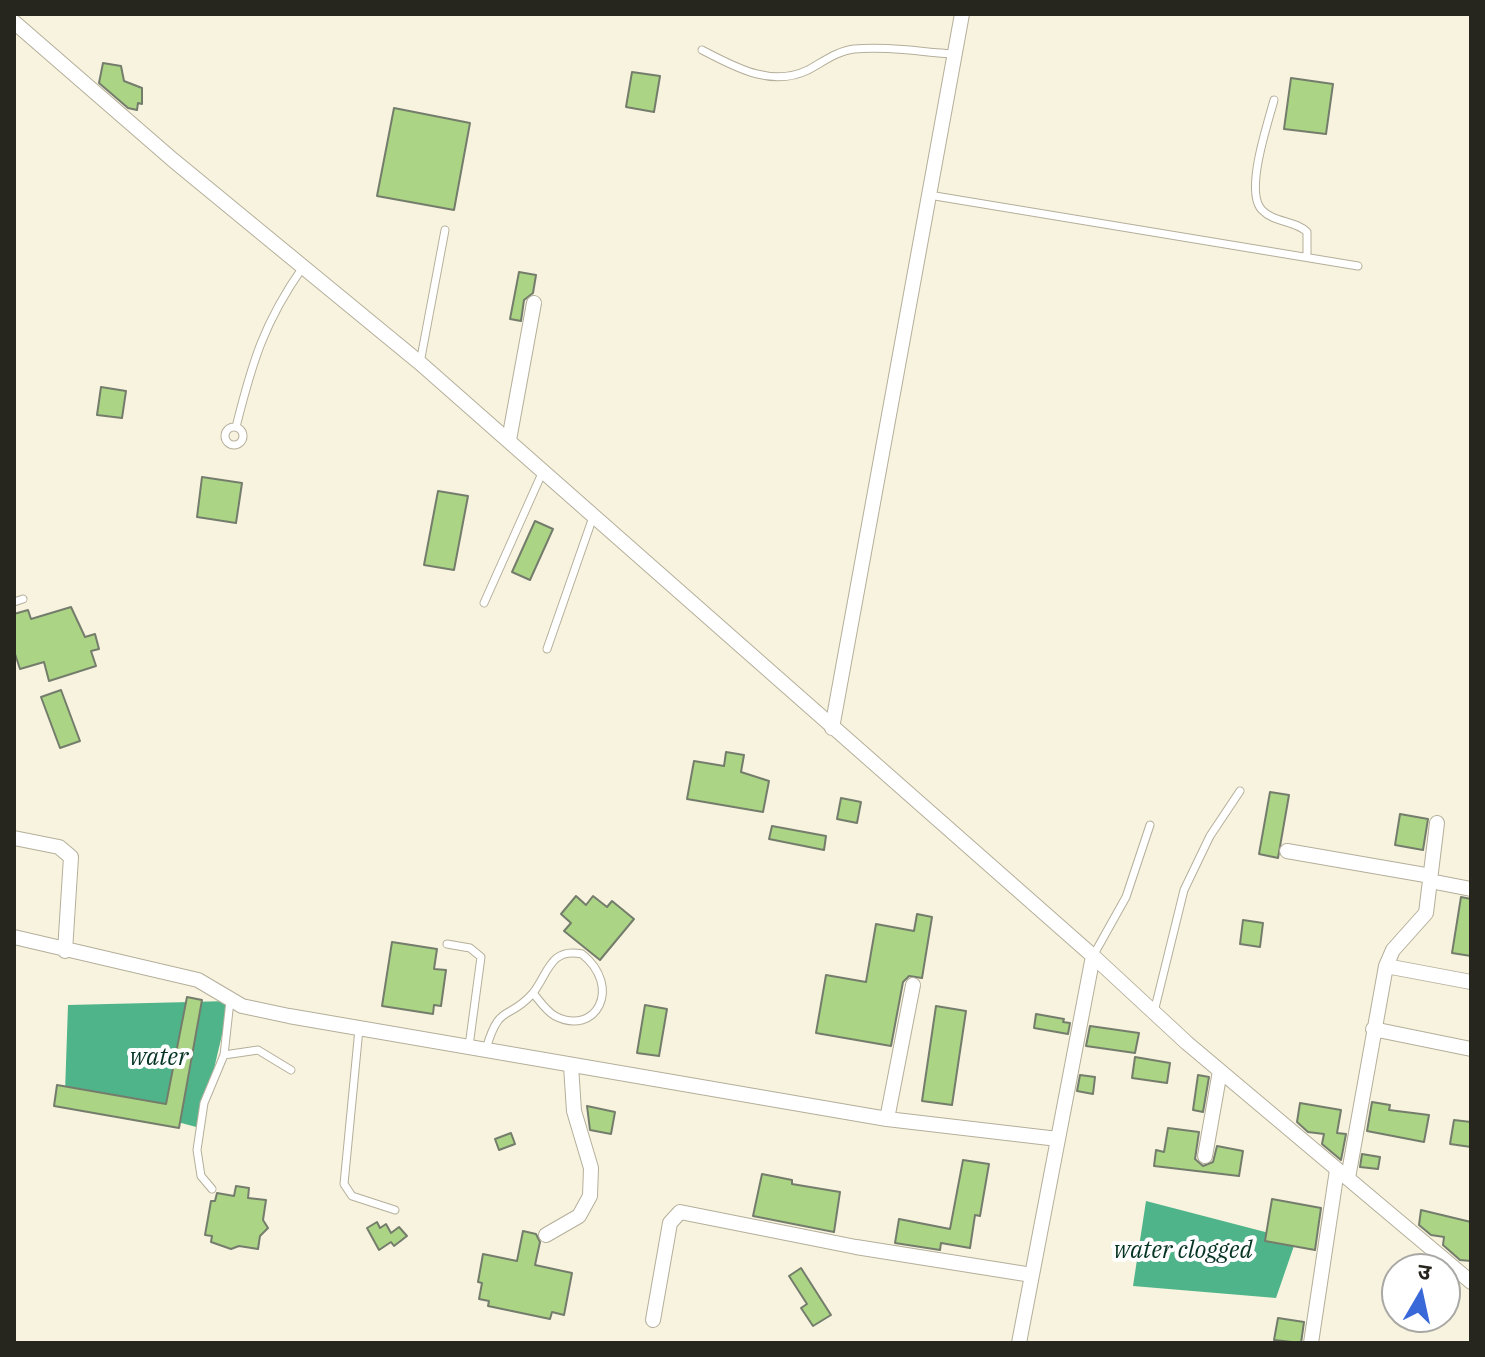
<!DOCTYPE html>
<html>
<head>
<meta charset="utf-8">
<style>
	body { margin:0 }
	#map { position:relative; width:1485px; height:1357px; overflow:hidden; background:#f8f3de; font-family:"IBM Plex Serif","Noto Sans Devanagari",serif }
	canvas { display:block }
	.frame { position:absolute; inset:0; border:16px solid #27261e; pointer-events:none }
	.north { position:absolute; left:1381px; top:1253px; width:80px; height:80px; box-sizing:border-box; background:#fff; border:2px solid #a9a8a5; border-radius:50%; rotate:9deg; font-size:22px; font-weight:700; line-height:32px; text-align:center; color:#27261e }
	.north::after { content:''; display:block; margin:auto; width:28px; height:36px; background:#3969d9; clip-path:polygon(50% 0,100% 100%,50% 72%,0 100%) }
</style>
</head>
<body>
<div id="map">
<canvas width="1485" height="1357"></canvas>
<div class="frame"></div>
<div class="north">उ</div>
</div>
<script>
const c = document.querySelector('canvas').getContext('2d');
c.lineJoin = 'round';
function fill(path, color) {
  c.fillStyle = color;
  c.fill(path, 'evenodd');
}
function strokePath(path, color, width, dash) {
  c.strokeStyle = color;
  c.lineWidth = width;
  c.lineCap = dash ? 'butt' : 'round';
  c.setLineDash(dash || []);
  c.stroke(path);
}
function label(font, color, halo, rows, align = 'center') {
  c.font = font + ' "IBM Plex Serif",serif';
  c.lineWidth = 8;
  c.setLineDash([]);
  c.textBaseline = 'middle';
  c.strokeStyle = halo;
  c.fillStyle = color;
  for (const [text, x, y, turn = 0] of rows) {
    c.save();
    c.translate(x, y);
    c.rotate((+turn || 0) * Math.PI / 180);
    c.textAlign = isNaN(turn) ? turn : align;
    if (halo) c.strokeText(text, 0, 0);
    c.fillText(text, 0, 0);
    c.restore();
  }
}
const water = new Path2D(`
	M230 1001 200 1128 65 1092 68 1005Z
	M1146 1201 1296 1240 1276 1298 1133 1286Z`);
const building = new Path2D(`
	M103 63 121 66 124 81 142 88V104L138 103 137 110 128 108 99 83Z
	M632 72 660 76 654 112 626 107Z
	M1291 78 1333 84 1326 134 1284 129Z
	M394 108 470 123 454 210 377 196Z
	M519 272 536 275 533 293 524 300 521 321 510 319Z
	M101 387 126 391 122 418 97 415Z
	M202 477 242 483 236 523 197 517Z
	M438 491 468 496 454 570 424 565Z
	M535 521 553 529 530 580 512 572Z
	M71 607 85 637 95 634 99 649 91 651 96 666 49 681 44 662 20 669 14 651V614L28 610 31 619Z
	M61 690 80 741 60 748 41 697Z
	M726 752 744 755 741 772 769 781 763 812 687 799 694 761 724 766Z
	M1270 792 1289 795 1278 858 1259 854Z
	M841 798 861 802 857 823 837 819Z
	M1400 814 1428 819 1423 850 1395 845Z
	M772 826 826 836 824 850 769 839Z
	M576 896 586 905 593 896 607 907 612 901 634 919 600 960 564 931 571 923 561 914Z
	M1461 897 1471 899V956L1452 953Z
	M917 914 932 917 922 978 909 976 903 982 891 1046 816 1033 826 975 866 982 876 924 914 931Z
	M1243 920 1263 923 1260 947 1240 944Z
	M392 942 437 949 434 969 446 970 441 1006 434 1005 433 1014 382 1006Z
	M187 997 202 1000 179 1128 54 1106 57 1085 166 1104Z
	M645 1005 667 1009 659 1056 637 1053Z
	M936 1006 966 1011 952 1105 922 1101Z
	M1036 1014 1064 1019 1063 1022 1070 1023 1068 1034 1034 1028Z
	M1090 1026 1139 1033 1135 1053 1086 1046Z
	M1135 1057 1170 1063 1167 1083 1132 1078Z
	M1080 1075 1095 1077 1093 1094 1077 1091Z
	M1198 1075 1209 1077 1203 1112 1193 1110Z
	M1372 1102 1390 1105 1389 1110 1429 1115 1424 1142 1367 1131Z
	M1300 1103 1341 1110 1337 1133 1346 1134 1341 1160 1322 1144 1324 1134 1308 1132 1297 1122Z
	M587 1106 615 1112 611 1134 590 1130Z
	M1454 1120 1471 1122V1147L1450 1144Z
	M1168 1128 1199 1132 1195 1159 1203 1166 1213 1162 1217 1146 1243 1151 1239 1176 1154 1166 1156 1150 1164 1152Z
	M511 1133 515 1144 499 1150 495 1139Z
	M1362 1154 1380 1157 1378 1169 1360 1167Z
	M963 1160 989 1164 980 1216 975 1215 970 1248 941 1243 940 1250 895 1243 899 1219 950 1229Z
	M762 1174 792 1180V1184L840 1192 834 1232 753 1216Z
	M236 1186 249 1188 248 1198 266 1200 263 1220 268 1228 260 1236 258 1249 239 1246 231 1249 211 1242 212 1236 205 1235 211 1201H215L217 1193 234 1196Z
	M1272 1199 1321 1208 1315 1250 1265 1241Z
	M1421 1210 1471 1222V1261L1460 1260 1443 1245 1444 1237 1431 1235 1419 1225Z
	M377 1222 380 1228 386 1224 391 1233 399 1227 407 1236 394 1246 391 1242 379 1250 367 1228Z
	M523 1231 536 1234 540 1242 535 1265 572 1273 564 1315 552 1312 550 1319 488 1306 489 1301 479 1299 482 1283 478 1282 483 1254 517 1261Z
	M801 1268 831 1315 813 1326 801 1308 807 1304 789 1276Z
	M1445 1273 1456 1282 1451 1311 1445 1310Z
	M1278 1318 1304 1322 1301 1343 1274 1340Z`);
const service = new Path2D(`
	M702 50C735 67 771 88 808 70 823 62 837 51 854 49 886 46 921 52 954 54
	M1274 100C1268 123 1244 192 1262 210 1274 223 1295 220 1307 232V257
	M929 195 1358 266
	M420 363 445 230
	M236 427C252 363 264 322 303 267
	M225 436a9 9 0 1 1 18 0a9 9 0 1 1-18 0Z
	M14 602 23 599
	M484 603 543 471
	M547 649 593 517
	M447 944 470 948 481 957 469 1046
	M1093 956 1126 897 1150 825
	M1154 1012 1184 890 1210 836 1240 791
	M359 1029 344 1184 352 1196 395 1210
	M486 1049C500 1001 508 1022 533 993 548 974 550 947 582 954 623 987 596 1037 555 1016 546 1011 539 1000 533 993
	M224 1055 258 1050 291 1070
	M212 1189 201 1176 197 1150 204 1103 224 1055 230 1001`);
const minor = new Path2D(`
	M14 22 173 160 420 363 1093 956 1187 1043 1471 1282
	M509 440 534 303
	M832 728 962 14
	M14 838 59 847 71 857 65 951
	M1287 851 1431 876
	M1430 881 1471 889
	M14 937 198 980 242 1006 289 1016 887 1119 1058 1139
	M1386 966 1471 982
	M1373 1029 1471 1049
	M887 1119 913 985
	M1205 1156 1220 1071
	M1348 1178 1386 966 1393 950 1426 913 1437 823
	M546 1235 579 1216 590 1196 591 1168 574 1111 571 1066
	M653 1320 670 1223 680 1212 856 1247 1032 1275
	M1019 1343 1093 956
	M1311 1343 1337 1170`);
const waterNames = [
	["water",159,1058],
	["water clogged",1183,1251]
];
fill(water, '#50b48b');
fill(building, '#acd485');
strokePath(building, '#747d6c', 2);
strokePath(service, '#b4af9b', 9);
strokePath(minor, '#b4af9b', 16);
strokePath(service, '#fff', 7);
strokePath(minor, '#fff', 14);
label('italic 24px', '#063423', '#fff', waterNames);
</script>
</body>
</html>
